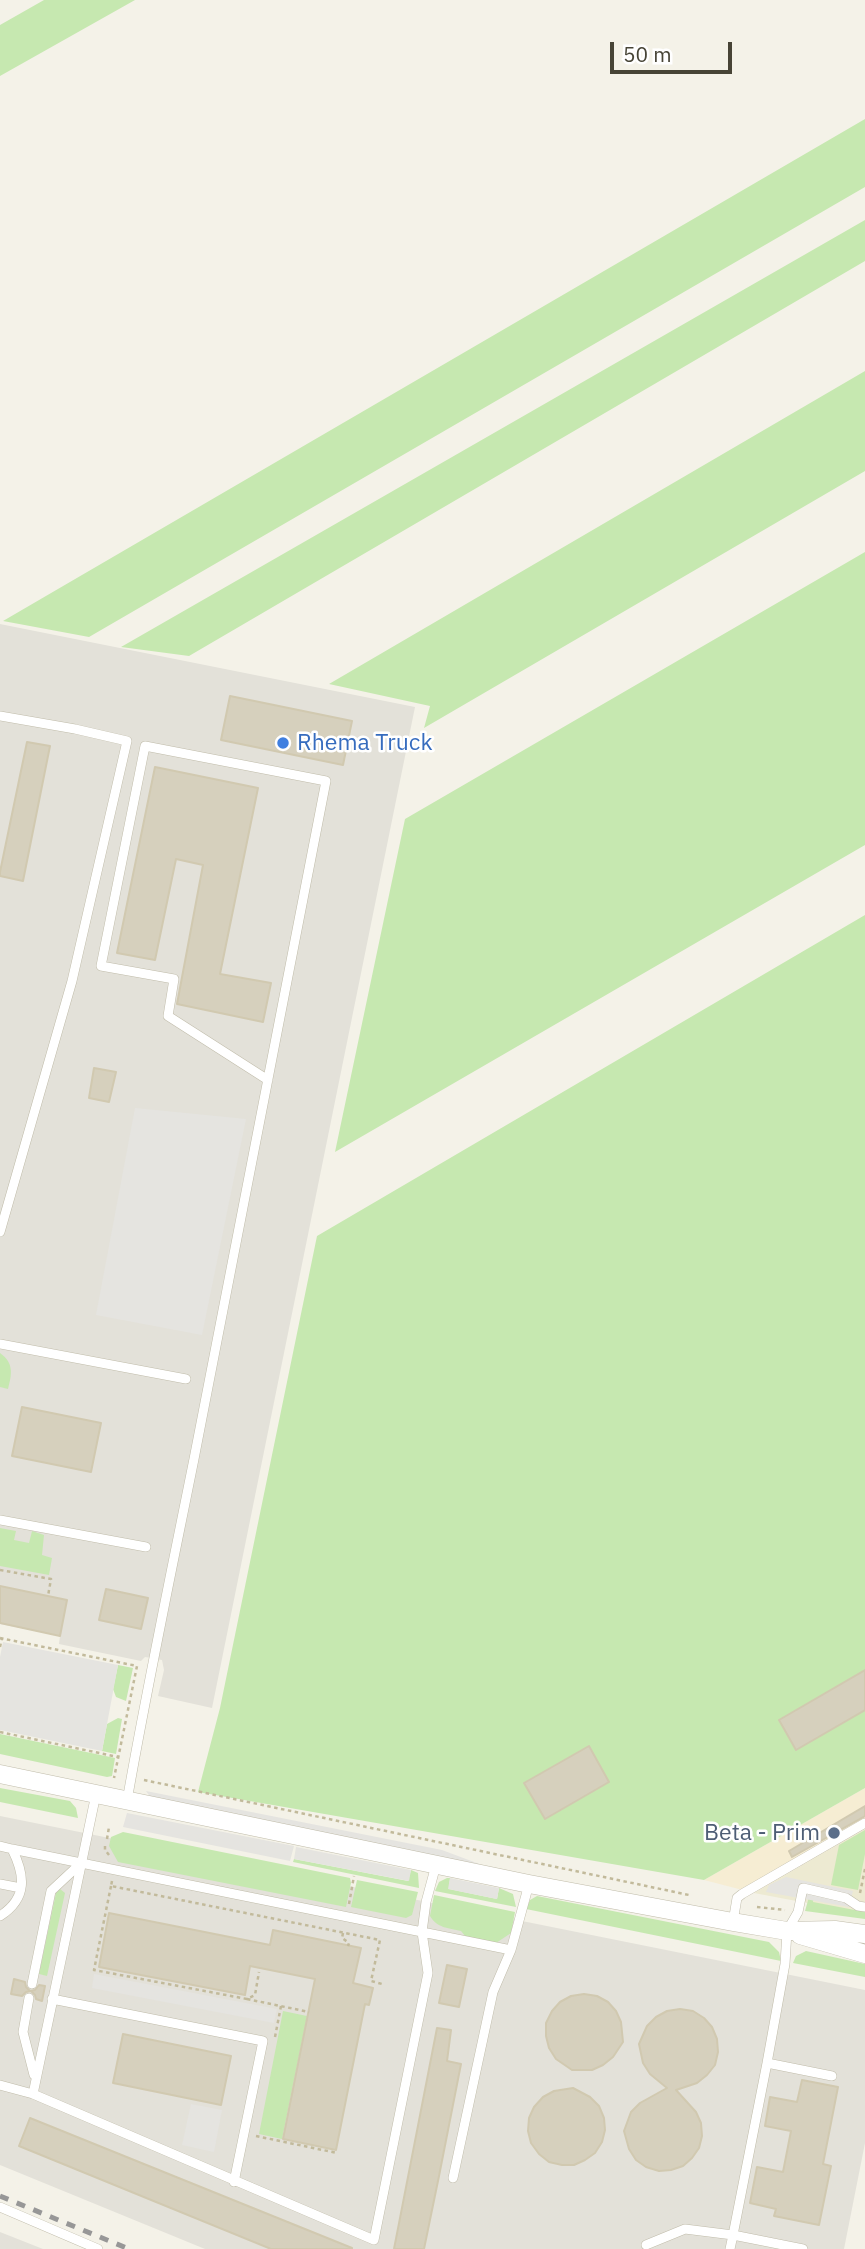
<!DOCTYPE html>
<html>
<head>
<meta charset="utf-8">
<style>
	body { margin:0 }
	#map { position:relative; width:865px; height:2249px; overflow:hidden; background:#f4f2e8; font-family:"IBM Plex Sans",sans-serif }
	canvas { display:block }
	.scale { position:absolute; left:610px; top:42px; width:122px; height:32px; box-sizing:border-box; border:4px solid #474436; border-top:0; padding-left:9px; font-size:21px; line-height:24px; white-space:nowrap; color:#474436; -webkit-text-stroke:5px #fff; paint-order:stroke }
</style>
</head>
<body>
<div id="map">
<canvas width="865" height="2249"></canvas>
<div class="scale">50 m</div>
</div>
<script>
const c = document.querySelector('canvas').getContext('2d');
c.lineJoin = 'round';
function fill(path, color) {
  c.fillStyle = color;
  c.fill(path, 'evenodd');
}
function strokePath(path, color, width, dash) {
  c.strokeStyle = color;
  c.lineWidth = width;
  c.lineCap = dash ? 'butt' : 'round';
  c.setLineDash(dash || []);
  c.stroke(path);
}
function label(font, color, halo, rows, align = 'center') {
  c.font = font + ' "IBM Plex Sans",sans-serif';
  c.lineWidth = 5;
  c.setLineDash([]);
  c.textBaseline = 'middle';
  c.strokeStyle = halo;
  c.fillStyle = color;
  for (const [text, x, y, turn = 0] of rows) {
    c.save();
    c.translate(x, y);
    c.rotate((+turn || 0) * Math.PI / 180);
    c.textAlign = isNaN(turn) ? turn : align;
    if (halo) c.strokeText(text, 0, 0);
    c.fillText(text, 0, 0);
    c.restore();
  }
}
const commercial = new Path2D(`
	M865 1788V1829L754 1893 704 1880Z`);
const industrial = new Path2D(`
	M0 624 415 707 212 1708 158 1696 164 1670 162 1660 145 1657 141 1661 59 1644 60 1636 0 1624Z
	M0 1816 865 1990V2143L844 2249H205L0 2165Z
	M0 2232 43 2249H0Z`);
const education = new Path2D(`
	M865 1829V1914L754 1893Z`);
const green = new Path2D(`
	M44 0H135L0 76V25Z
	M865 119V187L89 637 3 621Z
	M865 220V261L189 656 121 647Z
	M865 371V471L424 728 430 706 329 684Z
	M865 552V845L335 1152 405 819Z
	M865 915V1788L704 1880 198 1792 220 1708 317 1236Z
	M0 1353C14 1363 12 1374 8 1389L0 1387Z
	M0 1528 16 1531 14 1540 29 1543 32 1531 44 1535 42 1555 52 1558 49 1575 0 1566Z
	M118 1665 133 1668 126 1701 116 1697 113 1689Z
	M118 1718 122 1719 116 1754 102 1751 107 1724Z
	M0 1734 115 1758 112 1776 107 1777 0 1754Z
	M0 1788 70 1801 76 1808 78 1818 0 1802Z
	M865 1830V1854L858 1890 831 1885 839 1845Z
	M123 1832 350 1878 351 1883 346 1907 118 1862 109 1846 111 1837Z
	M294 1859 408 1881 411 1870 418 1873 419 1888 293 1862Z
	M447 1878H450L449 1889 497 1899 499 1888 513 1894 516 1907 435 1891 439 1882Z
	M357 1880 418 1892 412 1915 406 1918 351 1907Z
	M60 1889 65 1893 47 1976 39 1974 56 1893Z
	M434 1895 515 1912 511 1933 496 1943 466 1937 461 1931C448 1928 437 1928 430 1916Z
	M814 1895 813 1902 865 1912V1919L805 1911 809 1897Z
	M537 1896 769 1942 779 1952 781 1961 526 1909 530 1900Z
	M806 1951 865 1964V1977L793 1963 796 1956Z
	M283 2011 307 2016 282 2139 259 2134Z`);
const parking = new Path2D(`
	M135 1108 246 1119 202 1335 96 1315Z
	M3 1642 118 1665 102 1751 0 1730V1657Z
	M146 1791 442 1850 482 1865 153 1801Z
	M127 1813 294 1846 290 1861 123 1827Z
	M296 1847 411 1870 409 1881 294 1859Z
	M786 1877 853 1891 849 1907 766 1892 769 1885Z
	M450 1878 499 1888 497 1899 448 1889Z
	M94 1974 277 2009 274 2023 92 1988Z
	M191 2104 222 2110 214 2152 182 2145Z`);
const building = new Path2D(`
	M230 696 352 721 343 765 221 740Z
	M27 742 50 746 23 881 0 876V872Z
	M155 767 258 788 220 974 271 983 263 1022 177 1004 203 865 176 859 155 960 117 953Z
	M94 1068 116 1072 109 1102 89 1098Z
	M22 1407 101 1423 91 1472 12 1456Z
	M0 1586 67 1600 60 1636 0 1623Z
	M106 1589 148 1598 141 1629 99 1620Z
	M865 1670V1710L796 1750 779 1720Z
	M589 1746 609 1782 545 1819 524 1783Z
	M865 1806V1816L792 1857 789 1851Z
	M109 1913 270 1945 273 1930 361 1948 353 1983 373 1988 369 2005 365 2004 336 2150 283 2139 315 1979 250 1966 245 1995 99 1967Z
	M447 1965 467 1969 459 2007 439 2003Z
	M14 1979 25 1982 26 1987 30 1991 35 1990 39 1985 45 1986 42 2001 36 1999 35 1995 31 1991 26 1992 22 1996 11 1994Z
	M584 1994 597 1996 608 2002 616 2011 621 2022 623 2042 613 2057 603 2065 592 2070H572L556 2059 549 2048 546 2036V2023L552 2011 560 2002 571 1996Z
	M680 2009 693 2011 704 2018 712 2027 717 2039 718 2052 715 2065 707 2075 697 2083 676 2090 696 2112 701 2123 702 2136 699 2148 692 2158 683 2166 671 2170 659 2171 646 2167 636 2160 629 2149 624 2131 631 2112 640 2103 667 2088 650 2074 643 2063 639 2044 647 2026 656 2017 667 2011Z
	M437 2028 451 2030 447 2061 461 2064 439 2176 424 2249H394Z
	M123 2034 231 2056 221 2105 113 2083Z
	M802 2080 838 2087 823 2164 831 2166 819 2225 774 2216 776 2209 750 2203 757 2167 783 2172 791 2131 765 2126 770 2097 797 2102Z
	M573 2088 590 2097 599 2106 604 2118 605 2130 602 2142 595 2153 585 2160 574 2165H562L549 2162 539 2154 531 2143 528 2131 529 2118 534 2107 543 2097 554 2091Z
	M30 2118 352 2248V2249H271L19 2146Z`);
const path = new Path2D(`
	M0 1570 51 1579 48 1596
	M0 1638 137 1666 114 1778
	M0 1647 2 1638
	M0 1732 118 1757
	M144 1780 689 1895
	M107 1839 109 1827
	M105 1846V1850L109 1855
	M112 1881 111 1886 380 1940 371 1981 382 1984
	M111 1886 94 1970 247 1999 255 1995 259 1972
	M860 1893 865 1869
	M349 1904 354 1876
	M757 1907 785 1910
	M343 1933 342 1938 349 1943 348 1946
	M247 1999 309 2012
	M275 2037 281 2006
	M256 2136 337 2153`);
const lane = new Path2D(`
	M0 716 75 729 127 741 72 981 0 1232
	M0 1344 186 1379
	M0 1520 146 1547
	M96 1794 33 2094 374 2240 428 1973 422 1932 426 1902 436 1865
	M127 1801C147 1687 171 1573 194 1459 238 1233 282 1007 326 781L145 746 101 966 174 979 168 1016 268 1080
	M0 1846 12 1849C25 1875 28 1898 0 1916
	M12 1849 511 1950
	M0 1884 21 1888
	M733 1922 737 1898 742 1894 865 1823
	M32 1984 51 1891 80 1864
	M29 1998 23 2032 34 2075
	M52 1999 263 2041 234 2182
	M767 2063 785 1964 787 1931 798 1912 803 1888 846 1898 858 1906 865 1907
	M0 2085 33 2094
	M453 2178 493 1992 511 1950 529 1884
	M0 2207 98 2249
	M646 2245 685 2229 733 2235 767 2063 832 2076
	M730 2249 733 2235 803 2249`);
const street = new Path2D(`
	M0 1774 529 1884 733 1922 787 1931 835 1930 865 1934
	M800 1935 865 1954`);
const rail = new Path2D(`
	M0 2196 129 2249`);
const markers = [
	[283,743,7,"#3f7fe0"],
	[834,1833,7,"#5c6f8a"]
];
const shopNames = [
	["Rhema Truck",297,743]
];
const serviceNames = [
	["Beta - Prim",820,1833]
];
fill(commercial, '#f6edd3');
fill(industrial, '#e3e1d9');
fill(education, '#edead2');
fill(green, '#c6e8b0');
fill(parking, '#e5e4e0');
fill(building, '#d6d0bd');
strokePath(building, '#d1c9b0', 2);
strokePath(lane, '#c0bcaa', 10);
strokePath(street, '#c0bcaa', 19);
strokePath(path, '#c2ba9b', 2.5, [3.5, 3.5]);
strokePath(lane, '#fff', 9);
strokePath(street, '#fff', 18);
strokePath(rail, '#979797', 5, [9, 9]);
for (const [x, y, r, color] of markers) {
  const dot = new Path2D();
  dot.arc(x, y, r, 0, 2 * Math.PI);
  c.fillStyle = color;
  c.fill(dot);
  strokePath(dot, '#fff', 2.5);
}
label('23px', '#366cbe', '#fff', shopNames, 'left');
label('23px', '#4e5e75', '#fff', serviceNames, 'right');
</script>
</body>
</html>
